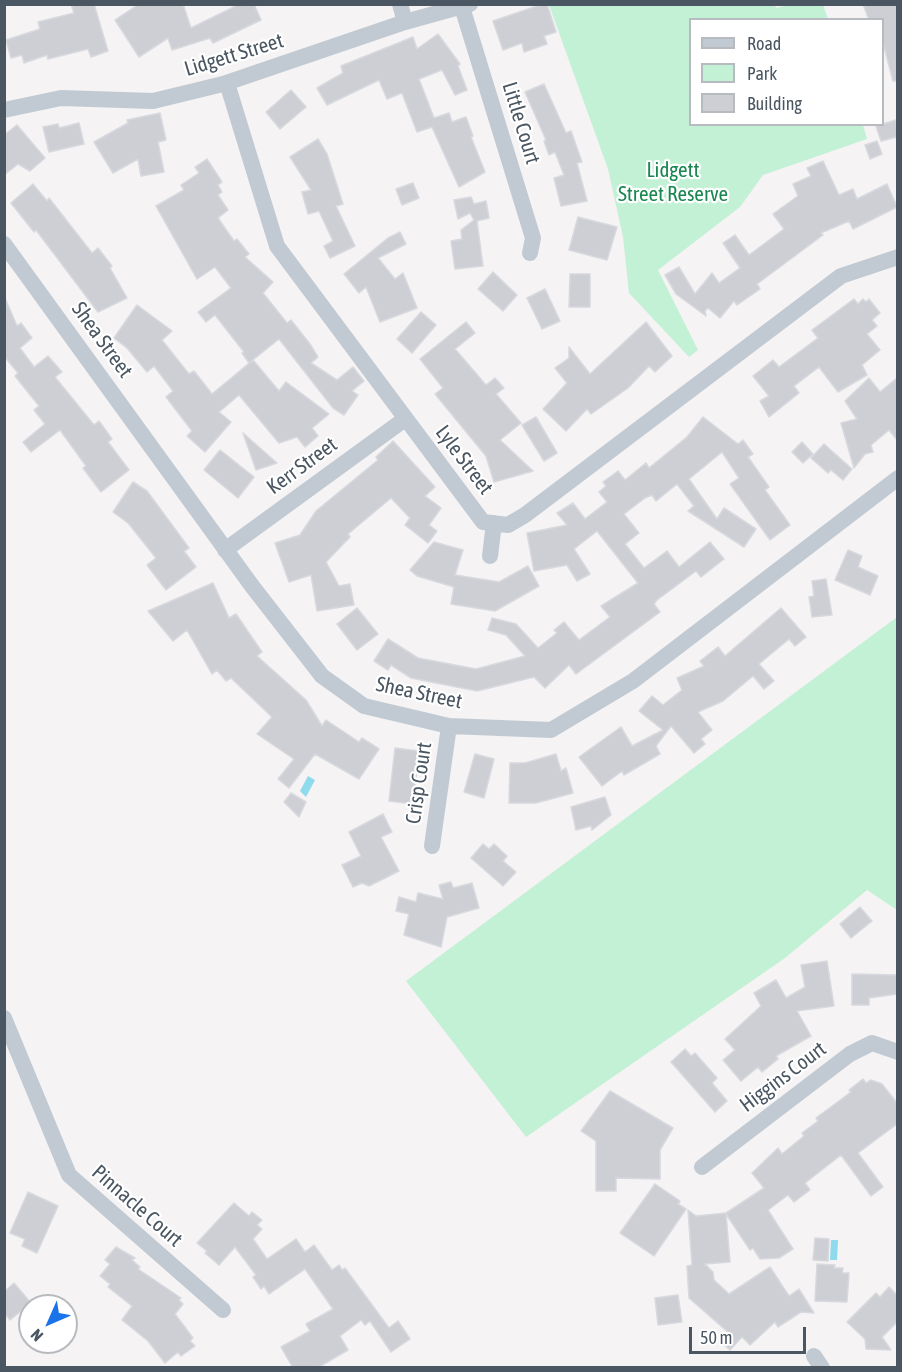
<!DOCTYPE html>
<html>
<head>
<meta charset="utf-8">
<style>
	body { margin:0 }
	#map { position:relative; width:902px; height:1372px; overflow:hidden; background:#f5f3f3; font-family:"Asap Condensed",sans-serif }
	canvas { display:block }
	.frame { position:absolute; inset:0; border:6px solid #4a5661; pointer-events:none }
	.legend { position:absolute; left:689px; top:18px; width:195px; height:108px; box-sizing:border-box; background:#fff; border:2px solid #b7bbc0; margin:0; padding:8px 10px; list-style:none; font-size:18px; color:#4a5661 }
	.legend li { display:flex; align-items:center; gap:12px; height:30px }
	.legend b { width:30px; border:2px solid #b7bbc0 }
	.north { position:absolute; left:18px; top:1294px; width:60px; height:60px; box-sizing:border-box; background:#fff; border:2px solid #b7bbc0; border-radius:50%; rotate:225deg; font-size:16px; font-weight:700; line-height:24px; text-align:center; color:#4a5661 }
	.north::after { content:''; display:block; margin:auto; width:21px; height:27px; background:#1a73e8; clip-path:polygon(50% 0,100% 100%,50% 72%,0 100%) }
	.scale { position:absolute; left:689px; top:1327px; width:117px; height:27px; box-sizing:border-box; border:3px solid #4a5661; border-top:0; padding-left:8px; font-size:18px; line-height:21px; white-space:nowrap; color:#4a5661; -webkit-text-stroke:4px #fff; paint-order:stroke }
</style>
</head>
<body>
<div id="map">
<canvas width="902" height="1372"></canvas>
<div class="frame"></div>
<ul class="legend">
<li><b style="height:8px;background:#c1cad2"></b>Road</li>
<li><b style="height:16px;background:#c3f1d5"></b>Park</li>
<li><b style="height:16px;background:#cdcfd5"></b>Building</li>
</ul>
<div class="north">N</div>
<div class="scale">50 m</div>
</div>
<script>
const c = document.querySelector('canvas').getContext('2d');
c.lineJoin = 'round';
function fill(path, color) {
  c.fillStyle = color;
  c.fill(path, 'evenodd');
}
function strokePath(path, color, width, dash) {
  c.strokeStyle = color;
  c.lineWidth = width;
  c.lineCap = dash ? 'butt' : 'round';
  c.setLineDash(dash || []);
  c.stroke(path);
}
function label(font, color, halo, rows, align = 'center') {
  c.font = font + ' "Asap Condensed",sans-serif';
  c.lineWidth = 4.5;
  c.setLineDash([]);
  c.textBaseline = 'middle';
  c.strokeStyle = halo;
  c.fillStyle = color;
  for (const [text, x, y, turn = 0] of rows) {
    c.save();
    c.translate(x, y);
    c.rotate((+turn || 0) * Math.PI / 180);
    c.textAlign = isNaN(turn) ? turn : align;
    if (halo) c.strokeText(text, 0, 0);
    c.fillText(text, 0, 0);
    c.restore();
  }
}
const green = new Path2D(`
	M775 5 776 8 789 5H823L828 19 690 20V124L863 125 867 139 763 175 740 207 658 270 698 350 689 357 629 293 623 237 608 169 549 5Z
	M897 617V910L867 890 785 958 526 1137 406 981Z`);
const water = new Path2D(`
	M308 776 315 780 306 797 300 791Z
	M831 1240H838L837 1260H830Z`);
const building = new Path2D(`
	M71 4H94L108 51 91 57 88 49 48 59 47 55 24 63 22 55 11 58 6 40 40 29 38 22 74 13Z
	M139 4H183L191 28 240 4H254L261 20 213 43 210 38 172 50 168 38 139 57 115 20Z
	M543 4H547L556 32 544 36 547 44 524 52 522 43 503 50 493 21Z
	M863 4H897V81H893L882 39V20H869Z
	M438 34 460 64 458 66 467 90 455 95 442 70 419 79 434 118 449 113 452 122 466 117 473 136 471 137 485 172 459 187 432 127 417 132 402 93 387 99 379 80 327 105 317 88 343 73 341 66 413 37 417 49Z
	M544 84 566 133 571 131 582 162 577 163 587 201 561 206 554 178 564 175 555 152 549 155 544 141 546 140 525 92Z
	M291 90 306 107 280 129 266 112Z
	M160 113 166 140 158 142 164 172 141 176 138 159 113 173 94 142 128 123 127 120Z
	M896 120 897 137 881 141 876 126Z
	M79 123 84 144 49 152 43 127 58 124 59 128Z
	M17 125 45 158 30 171 18 164 4 175V135Z
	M318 139 327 154 343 204 336 206 355 246 330 258 324 246 333 241 319 211 308 214 302 192 311 190 290 157Z
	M877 141 882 154 870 159 865 145Z
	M207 159 222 182 218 185 222 192 218 195 228 210 218 218 234 241 237 239 249 254 245 257 273 282 263 293 287 323 291 320 310 344 318 357 311 363 337 380 353 367 364 381 352 391 358 395 344 415 333 408 279 339 249 363 242 353 244 352 215 315 206 322 198 312 231 288 215 267 197 279 156 206 184 190 181 185 199 173 195 167Z
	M823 161 839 195 853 189 857 199 887 184 897 207 853 229 849 221 821 233 823 235 757 284 760 289 737 305 734 301 720 318 708 308 705 311 706 316 676 294 665 275 679 267 695 294 712 273 719 283 740 268 723 243 735 235 749 255 784 229 773 214 798 196 793 184 811 176 807 168Z
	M413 183 419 198 402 205 396 189Z
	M33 184 47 201 49 198 92 253 98 248 112 266 110 268 127 298 98 312 36 230 34 232 11 203Z
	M471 197 474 204 486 201 489 218 477 221 483 266 455 269 451 241 462 239 461 230 474 220 470 213 458 219 454 200Z
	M578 217 617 227 607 260 569 250Z
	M400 232 406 244 378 258 395 279 403 273 417 308 380 322 366 287 359 293 344 274 388 238Z
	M493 272 517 295 503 311 478 289Z
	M570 274H590V307H569Z
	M545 289 560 321 542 329 527 298Z
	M5 298 17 326 21 323 32 338 20 348 34 367 48 356 62 372 55 377 94 425 99 421 112 439 108 442 129 470 101 492 83 468 86 466 60 430 31 452 23 442 45 424 34 410 39 406 15 376 18 373 4 356Z
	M854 299 858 304 863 299 866 302 869 299 880 313 872 320 877 326 867 334 880 350 862 365 867 375 838 392 819 367 794 386 799 393 769 417 760 401 769 396 753 376 773 360 779 367 818 338 812 330Z
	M137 305 172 331 162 340 189 374 194 371 212 394 253 360 279 391 286 382 329 414 312 428 318 436 305 447 297 437 279 443 239 395 219 412 231 422 205 452 187 436 192 431 166 397 173 391 154 366 147 372 127 348 114 338Z
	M421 312 436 325 412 353 397 339Z
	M466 322 475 333 455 349 486 385 495 378 504 388 496 394 521 423 500 440 533 471 494 482 486 456 435 394 443 388 420 359Z
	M646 322 672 356 655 372 649 366 628 388 591 414 587 409 566 431 543 409 567 383 555 368 569 358V347L590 374Z
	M869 378 880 392 897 378V440L889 430 871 445 873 452 865 454 854 468 841 423 857 419 845 401Z
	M536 417 557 453 544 461 522 425Z
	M703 417 738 444 743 440 753 454 748 457 769 487 765 490 790 525 770 540 730 484 739 478 722 452 689 479 717 519 724 508 756 529 744 547 688 511 694 506 677 484 656 501 652 495 645 498 624 514 639 533 625 544 644 568 667 551 679 567 710 542 724 559 701 577 696 571 657 600 654 604 660 612 576 674 569 665 545 688 534 677 477 691 411 678 391 665 388 670 374 661 388 639 418 658 476 669 525 656 506 635 488 630 492 618 516 624 538 648 557 633 554 630 564 622 579 640 610 617 601 606 638 583 597 531 574 549 590 574 577 581 567 565 534 571 527 533 567 525 557 513 573 503 585 519 607 502 599 492 606 486 603 482 618 471 625 480 646 463 649 468 687 437Z
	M243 433 277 463 256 470Z
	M393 441 435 487 425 496 441 508 429 525 437 531 428 543 405 525 410 518 391 498 348 534 350 537 326 562 339 586 350 584 354 605 317 611 311 575 289 582 275 543 300 535 316 511 378 460 376 457Z
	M802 442 813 454 803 463 792 452Z
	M824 444 852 469 843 480 831 470 828 473 811 458Z
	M220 450 254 477 238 498 204 470Z
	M133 482 147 491 189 548 184 551 196 567 166 590 147 565 156 558 128 523 113 512Z
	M434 542 463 550 455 575 499 582 528 566 539 586 495 611 451 604 454 587 417 576 410 570Z
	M848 550 862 556 858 567 878 576 870 595 835 580Z
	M826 579 832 615 812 617 809 597 814 596 812 581Z
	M213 583 229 618 236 614 262 652 257 656 306 700 322 726 326 720 359 742 362 738 379 749 359 779 315 754 289 788 278 779 294 759 257 734 272 717 231 678 226 681 217 670 212 674 187 630 173 641 148 611Z
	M357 608 378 634 357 650 337 624Z
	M781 608 806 637 795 646 789 639 759 664 774 681 764 689 753 676 723 701 698 712 712 730 701 739 705 744 694 753 671 726 656 746 660 754 624 775 622 771 602 786 579 757 621 727 632 746 663 730 639 711 652 696 663 705 682 690 677 678 704 666 700 661 718 647 725 656Z
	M395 748 419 751 413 804 389 801Z
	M475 754 494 759 484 798 464 792Z
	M556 754 561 771 566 768 573 793 536 803H509L510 763H525Z
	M291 793 306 802 299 817 284 802Z
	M605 797 611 815 592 830 591 826 576 830 571 807Z
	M383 814 392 832 381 837 399 871 369 886 362 883 353 887 342 865 361 856 349 832Z
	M483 844 489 849 494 844 507 856 503 861 516 872 503 886 471 858Z
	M451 882 453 888 472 883 479 908 447 917 441 947 404 935 409 914 396 911 399 897 416 902 418 893 443 899 439 885Z
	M860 907 872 921 851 938 840 924Z
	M827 961 834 1006 797 1011 811 1036 776 1056 778 1059 762 1072 758 1067 741 1081 723 1060 735 1050 725 1039 761 1006 754 993 776 980 786 998 805 987 801 965Z
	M852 974 897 975V994L869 998V1005H852Z
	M685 1049 691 1056 695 1053 717 1078 712 1083 727 1101 715 1112 671 1062Z
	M863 1079 866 1083 871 1080 882 1084 897 1103V1124L858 1153 883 1187 871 1196 841 1155 805 1183 810 1190 794 1202 788 1195 768 1210 793 1249 779 1258 760 1259 753 1248 750 1250 726 1214 730 1262 705 1264 713 1272 714 1280 729 1294 770 1267 789 1296 799 1289 814 1313 801 1312 778 1327 775 1322 750 1345 742 1337 730 1350 721 1342 729 1333 689 1298 687 1266 692 1265 688 1210 696 1216 726 1213 764 1188 752 1173 778 1148 782 1154 804 1136 802 1133 818 1121 816 1118 851 1092 849 1090Z
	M610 1091 673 1128 660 1150V1179L616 1178V1191H596V1141L581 1131Z
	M655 1184 680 1201 678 1204 686 1209 654 1256 620 1233Z
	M28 1192 58 1206 37 1253 22 1246 25 1239 10 1233Z
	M234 1203 249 1216 252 1212 262 1220 257 1225 262 1229 253 1239 267 1259 296 1239 305 1252 314 1245 332 1270 339 1265 342 1270 345 1268 389 1328 398 1321 410 1339 391 1352 370 1321 365 1325 361 1320 340 1336 348 1350 317 1368H293L281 1347 310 1331 306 1324 333 1309 305 1269 269 1294 264 1286 261 1289 253 1277 256 1275 235 1247 219 1265 205 1253 207 1251 197 1243Z
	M815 1238 829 1239 828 1261 813 1260Z
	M116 1247 135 1258 132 1260 140 1267 138 1269 181 1298 179 1300 183 1304 175 1314 193 1338 190 1341 195 1346 181 1356 178 1352 165 1363 148 1341 122 1320 132 1306 108 1287 110 1284 100 1276 110 1264 105 1260Z
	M817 1264 835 1265 834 1268H843L842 1273H849L847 1302 815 1301Z
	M14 1283 31 1303 10 1320 4 1313V1292Z
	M889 1287 897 1295V1322L882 1337 891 1350 866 1349 865 1339 847 1322 876 1293 880 1297Z
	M678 1295 682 1322 658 1325 655 1298Z`);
const street = new Path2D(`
	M400 4 405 22
	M462 7 533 238 530 253
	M227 83 277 246 483 522 508 525 525 515 841 276 898 257
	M4 110 61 98 153 101 223 84 405 22 470 4
	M4 244 252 586 322 676 364 706 449 726 551 730 633 681 898 478
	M225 550 405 419
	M490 556 494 523
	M432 846 449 726
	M4 1018 69 1175 223 1310
	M702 1167 850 1054 872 1043 898 1052
	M814 1356 822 1368`);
const streetNames = [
	["Lidgett Street",234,55,-17],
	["Little Court",521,123,73],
	["Shea Street",102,340,54],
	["Lyle Street",464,460,53],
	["Kerr Street",302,466,-36],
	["Shea Street",419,693,12],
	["Crisp Court",419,783,-82],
	["Higgins Court",783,1077,-37],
	["Pinnacle Court",137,1206,41]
];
const parkNames = [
	["Lidgett",673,170],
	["Street Reserve",673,194]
];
fill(green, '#c3f1d5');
fill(water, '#90daee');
fill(building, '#cdcfd5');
strokePath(building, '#d7d9de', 1.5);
strokePath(street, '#c1cad2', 16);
label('21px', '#4a5661', '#fff', streetNames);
label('21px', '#17864f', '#fff', parkNames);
</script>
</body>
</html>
